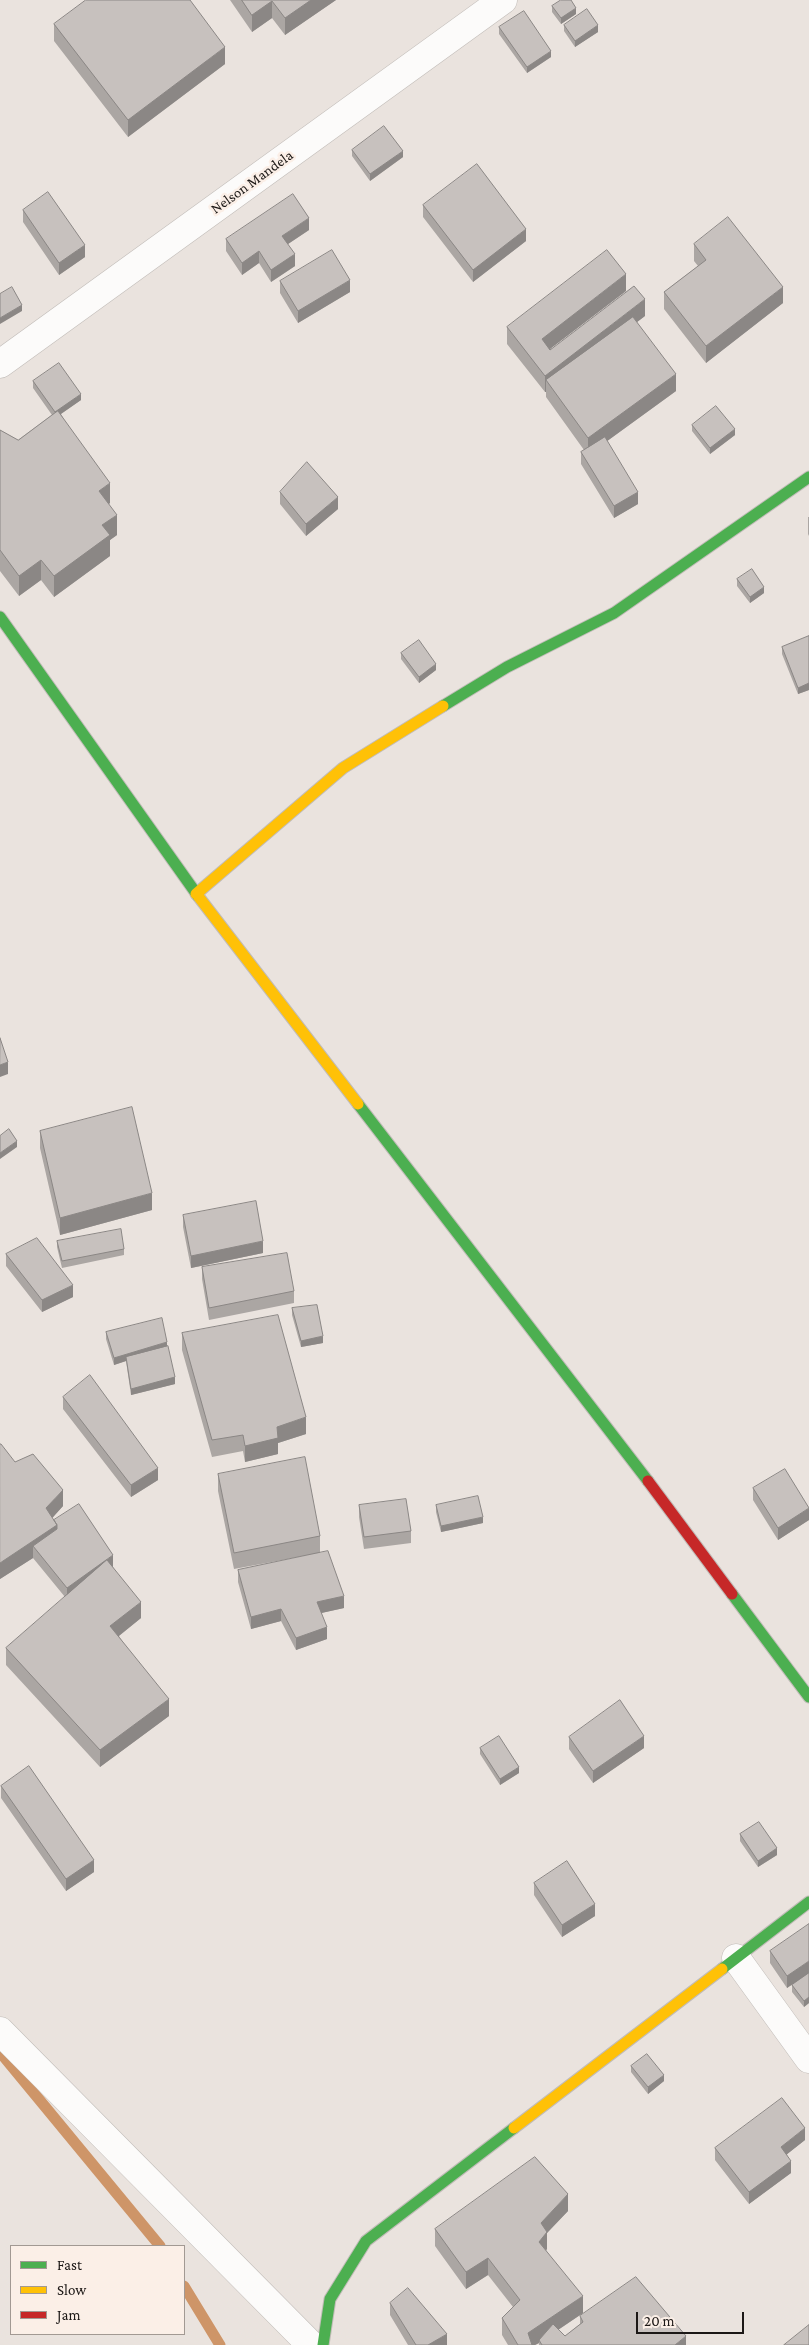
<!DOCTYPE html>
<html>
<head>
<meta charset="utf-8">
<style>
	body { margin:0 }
	#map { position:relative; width:809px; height:2345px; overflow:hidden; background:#eae3de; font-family:"Crimson Pro",serif }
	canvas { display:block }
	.legend { position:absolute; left:10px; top:2245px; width:175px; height:90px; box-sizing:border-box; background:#fbefe7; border:1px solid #a29993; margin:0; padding:6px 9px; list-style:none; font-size:15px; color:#1c1816 }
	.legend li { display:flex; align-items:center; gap:10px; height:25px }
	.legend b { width:25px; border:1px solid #a29993 }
	.scale { position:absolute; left:636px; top:2312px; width:108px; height:22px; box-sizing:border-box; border:2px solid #1c1816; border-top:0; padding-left:6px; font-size:15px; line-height:18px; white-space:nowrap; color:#1c1816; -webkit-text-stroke:4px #fbefe7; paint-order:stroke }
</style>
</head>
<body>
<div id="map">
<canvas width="809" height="2345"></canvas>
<ul class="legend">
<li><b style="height:6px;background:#4caf50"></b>Fast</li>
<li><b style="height:6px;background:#ffc107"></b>Slow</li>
<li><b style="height:6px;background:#c62828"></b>Jam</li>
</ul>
<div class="scale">20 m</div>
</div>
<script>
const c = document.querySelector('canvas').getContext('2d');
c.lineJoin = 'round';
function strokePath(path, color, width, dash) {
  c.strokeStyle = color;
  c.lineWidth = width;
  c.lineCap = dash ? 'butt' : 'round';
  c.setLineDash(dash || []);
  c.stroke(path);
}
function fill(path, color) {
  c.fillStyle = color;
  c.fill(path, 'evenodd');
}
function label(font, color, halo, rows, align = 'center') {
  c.font = font + ' "Crimson Pro",serif';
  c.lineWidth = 5;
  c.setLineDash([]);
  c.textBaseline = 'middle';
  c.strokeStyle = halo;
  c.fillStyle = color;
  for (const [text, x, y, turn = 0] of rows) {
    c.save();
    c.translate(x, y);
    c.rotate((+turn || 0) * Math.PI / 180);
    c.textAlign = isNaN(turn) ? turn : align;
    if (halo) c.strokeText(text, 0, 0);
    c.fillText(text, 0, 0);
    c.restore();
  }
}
const stream = new Path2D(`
	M0 2052 160 2246
	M184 2286 220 2345`);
const street = new Path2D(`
	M0 364 503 0
	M736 1958 809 2059
	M0 2031 311 2345`);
const fast = new Path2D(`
	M0 617 198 896
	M443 706 507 667 614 613 809 477
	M358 1104 648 1481
	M732 1594 809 1697
	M722 1969 809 1902
	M323 2345 330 2299 366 2241 514 2128`);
const slow = new Path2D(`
	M196 894 343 768 443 706
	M198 896 358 1104
	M514 2128 722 1969`);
const jam = new Path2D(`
	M648 1481 732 1594`);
const wall = new Path2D(`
	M230 0H336L285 35 272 18 252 32Z
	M552 6 576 14 561 24 552 12Z
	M54 24 225 64 128 137 54 41Z
	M564 25 598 32 575 47 564 31Z
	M499 27 551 57 527 73 499 34Z
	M352 150 403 157 370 181 352 156Z
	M423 205 526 241 473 282 423 217Z
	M23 210 85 257 59 275 23 222Z
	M309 230 288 244 295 266 271 282 259 263 242 275 226 251V239Z
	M694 244 783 303 706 363 664 309V292L698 266 694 261Z
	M280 281 350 292 298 323 280 293Z
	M626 291 550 349 645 316 637 322 676 391 607 441 638 504 614 518 581 464V452L584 450 546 397V392H545L507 344V327Z
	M33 381 81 400 61 414 110 503 109 504 117 535 110 540V556L54 597 41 580 19 596 0 571V430L18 440 52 415 33 388Z
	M692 425 735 435 710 454 692 431Z
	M280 492 338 509 306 536 280 504Z
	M808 517H809V536L808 534Z
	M737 579 764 593 750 603 737 586Z
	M809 636V690L798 694 782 654V647Z
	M401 653 436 670 419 683 401 659Z
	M40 1131 152 1210 60 1235 40 1148Z
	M183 1215 263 1253 191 1268 183 1227Z
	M57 1241 124 1249V1255L62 1268 57 1247Z
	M6 1254 73 1297 42 1312 6 1266Z
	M202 1267 294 1291V1303L209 1320 202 1279Z
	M292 1308 323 1343 301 1347 292 1315Z
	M106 1332 167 1346 175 1384 131 1395 126 1361 114 1365 106 1339Z
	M182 1333 306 1434 278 1443V1454L245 1462 243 1451 212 1457 182 1350Z
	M63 1397 158 1480 131 1497 63 1409Z
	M15 1462 63 1506 52 1518 54 1520 113 1567 141 1618 119 1636 169 1716 100 1767 6 1665V1648L65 1597 33 1558 0 1579Z
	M218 1474 320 1536V1553L344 1608 321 1613 327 1639 296 1650 281 1621 251 1629 238 1582V1570L320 1553 234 1569 218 1491Z
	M753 1488 809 1520 778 1540 753 1500Z
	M359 1505 411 1531V1543L364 1549 359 1517Z
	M436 1505 483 1523 441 1532 436 1512Z
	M569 1737 644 1748 593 1783 569 1749Z
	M480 1748 519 1773 500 1785 480 1754Z
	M1 1786 94 1872 66 1891 1 1798Z
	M740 1834 777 1855 758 1867 740 1841Z
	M534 1883 595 1916 562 1937 534 1895Z
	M770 1951 809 1973 787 1988 770 1963Z
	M809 1973V2003L804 2007 792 1992V1985Z
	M631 2066 664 2081 648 2094 631 2072Z
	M805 2140 787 2154 791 2173 749 2204 715 2160V2148Z
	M568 2211 547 2233V2249L546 2250 583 2313 558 2330 565 2336 580 2324V2316L686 2345H539V2343L535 2345H508L502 2335V2318L513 2307 488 2275 466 2289 435 2246V2229Z
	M390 2303 447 2345H408L390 2315Z`);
const shadedWall = new Path2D(`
	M311 0H336L285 35V18Z
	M272 1V18L252 32V15Z
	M576 8V14L561 24V18Z
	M598 25V32L575 47V41Z
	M225 47V64L128 137V120Z
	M551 51V57L527 73V67Z
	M403 151V157L370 181V174Z
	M309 218V230L282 248V236Z
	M526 229V241L473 282V270Z
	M85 245V257L59 275V263Z
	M259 251V263L242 275V263Z
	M295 254V266L271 282V270Z
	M626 274V291L542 355V339Z
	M350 280V292L298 323V311Z
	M783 287V303L706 363V346Z
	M645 299V316L551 387 546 380V392H545V376Z
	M22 305V311L0 324V318Z
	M676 374V391L588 455V438Z
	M81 394V400L55 418V412Z
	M735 429V435L710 454V448Z
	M110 483V503L99 511V491Z
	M638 492V504L614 518V506Z
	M338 497V509L306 536V524Z
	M117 515V535L110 540V556L54 597V576L102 525Z
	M41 560V580L19 596V576Z
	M764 587V593L750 603V597Z
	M436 664V670L419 683V677Z
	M809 683V690L798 694V688Z
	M8 1062V1074L0 1077V1065Z
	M17 1141V1147L0 1159V1153Z
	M152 1193V1210L60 1235V1218Z
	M263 1241V1253L191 1268V1256Z
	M73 1285V1297L42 1312V1300Z
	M323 1336V1343L301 1347V1341Z
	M167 1342V1348L126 1357V1361L114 1365V1358Z
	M175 1377V1384L131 1395V1389Z
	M306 1417V1434L278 1443V1454L245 1462V1446L277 1427Z
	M158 1468V1480L131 1497V1485Z
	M63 1490V1506L46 1525V1508Z
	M809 1508V1520L778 1540V1528Z
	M483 1517V1523L441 1532V1526Z
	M57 1525V1541L33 1546V1558L0 1579V1563Z
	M113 1555V1567L67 1600V1588Z
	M344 1596V1608L317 1614V1602Z
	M141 1602V1618L110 1643V1626Z
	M281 1609V1621L251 1629V1617Z
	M327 1627V1639L296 1650V1638Z
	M169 1699V1716L100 1767V1750Z
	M644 1736V1748L593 1783V1771Z
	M519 1767V1773L500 1785V1779Z
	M777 1848V1855L758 1867V1861Z
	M94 1860V1872L66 1891V1879Z
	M595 1904V1916L562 1937V1925Z
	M809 1961V1973L787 1988V1976Z
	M809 1997V2003L804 2007V2001Z
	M664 2075V2081L648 2094V2087Z
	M805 2128V2140L781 2159V2147Z
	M791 2161V2173L749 2204V2192Z
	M568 2194V2211L547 2233V2249L539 2259V2242L541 2223Z
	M488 2258V2275L466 2289V2272Z
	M583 2296V2313L540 2342 539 2340V2343L535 2345H528V2333Z
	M447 2334V2345H428Z
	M686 2336V2345H675Z`);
const building = new Path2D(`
	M86 0H190L225 47 128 120 54 24Z
	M242 0H311L285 18 272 1 252 15Z
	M561 0H571L576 8 561 18 552 6Z
	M587 9 598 25 575 41 564 25Z
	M524 11 551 51 527 67 499 27Z
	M384 126 403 151 370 174 352 150Z
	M477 164 526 229 473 270 423 205Z
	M48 192 85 245 59 263 23 210Z
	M293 194 309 218 282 236 295 254 271 270 259 251 242 263 226 239Z
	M728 217 783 287 706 346 664 292 706 260 694 244Z
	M332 250 350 280 298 311 280 281Z
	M607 250 626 274 542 339 550 350 634 286 645 299 545 376 507 327Z
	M12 287 22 305 0 318V294Z
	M633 317 676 374 588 438 546 380Z
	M59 363 81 394 55 412 33 381Z
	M716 406 735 429 710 448 692 425Z
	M58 411 110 483 99 491 117 515 102 525 110 535 54 576 41 560 19 576 0 550V430L18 440Z
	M605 437 638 492 614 506 581 452Z
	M307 462 338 497 306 524 280 492Z
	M752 569 764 587 750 597 737 579Z
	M809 636V683L798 688 782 647Z
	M419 640 436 664 419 677 401 653Z
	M0 1038 8 1062 0 1065Z
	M132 1107 152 1193 60 1218 40 1131Z
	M9 1129 17 1141 0 1153V1136Z
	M256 1201 263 1241 191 1256 183 1215Z
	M121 1229 124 1249 62 1261 57 1241Z
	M37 1238 73 1285 42 1300 6 1254Z
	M287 1253 294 1291 209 1308 202 1267Z
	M317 1305 323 1336 301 1341 292 1308Z
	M278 1315 306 1417 277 1427 278 1438 245 1446 243 1435 212 1440 182 1333Z
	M162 1318 167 1342 114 1358 106 1332Z
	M168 1346 175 1377 131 1389 126 1357Z
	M90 1375 158 1468 131 1485 63 1397Z
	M0 1444H1L15 1462 33 1454 63 1490 46 1508 57 1525 0 1563Z
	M305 1457 320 1536 234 1553 218 1474Z
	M785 1469 809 1508 778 1528 753 1488Z
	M478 1496 483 1517 441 1526 436 1505Z
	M406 1499 411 1531 364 1537 359 1505Z
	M79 1504 113 1555 67 1588 33 1546 57 1529V1525L54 1520Z
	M328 1551 344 1596 317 1602 327 1627 296 1638 281 1609 251 1617 238 1570Z
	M107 1560 141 1602 110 1626 169 1699 100 1750 6 1648Z
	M620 1700 644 1736 593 1771 569 1737Z
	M499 1736 519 1767 500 1779 480 1748Z
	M29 1766 94 1860 66 1879 1 1786Z
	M759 1822 777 1848 758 1861 740 1834Z
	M567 1861 595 1904 562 1925 534 1883Z
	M809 1924V1961L787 1976 770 1951Z
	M809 1973V1997L804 2001 792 1985Z
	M647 2054 664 2075 648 2087 631 2066Z
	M782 2098 805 2128 781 2147 791 2161 749 2192 715 2148Z
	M535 2157 568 2194 541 2223 547 2232 539 2242 583 2296 528 2333 532 2345H518L502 2318 520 2300 488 2258 466 2272 435 2229Z
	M636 2277 686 2336 675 2345H542L539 2340 553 2324 565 2336 583 2322 580 2316Z
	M408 2288 447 2334 428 2345H416L390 2303Z
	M809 2325V2345H784Z`);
const streetNames = [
	["Nelson Mandela",252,182,-36]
];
strokePath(stream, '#ce9568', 11);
strokePath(street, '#c1bcb8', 29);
strokePath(fast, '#c1bcb8', 13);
strokePath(slow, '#c1bcb8', 13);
strokePath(jam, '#c1bcb8', 13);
strokePath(street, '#fcfbfa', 28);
strokePath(fast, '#4caf50', 11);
strokePath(slow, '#ffc107', 11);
strokePath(jam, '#c62828', 11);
fill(wall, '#aba6a3');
fill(shadedWall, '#8b8785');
fill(building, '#c7c1be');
strokePath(building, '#8b8785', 1);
label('15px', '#1c1816', '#fbefe7', streetNames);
</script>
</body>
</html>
